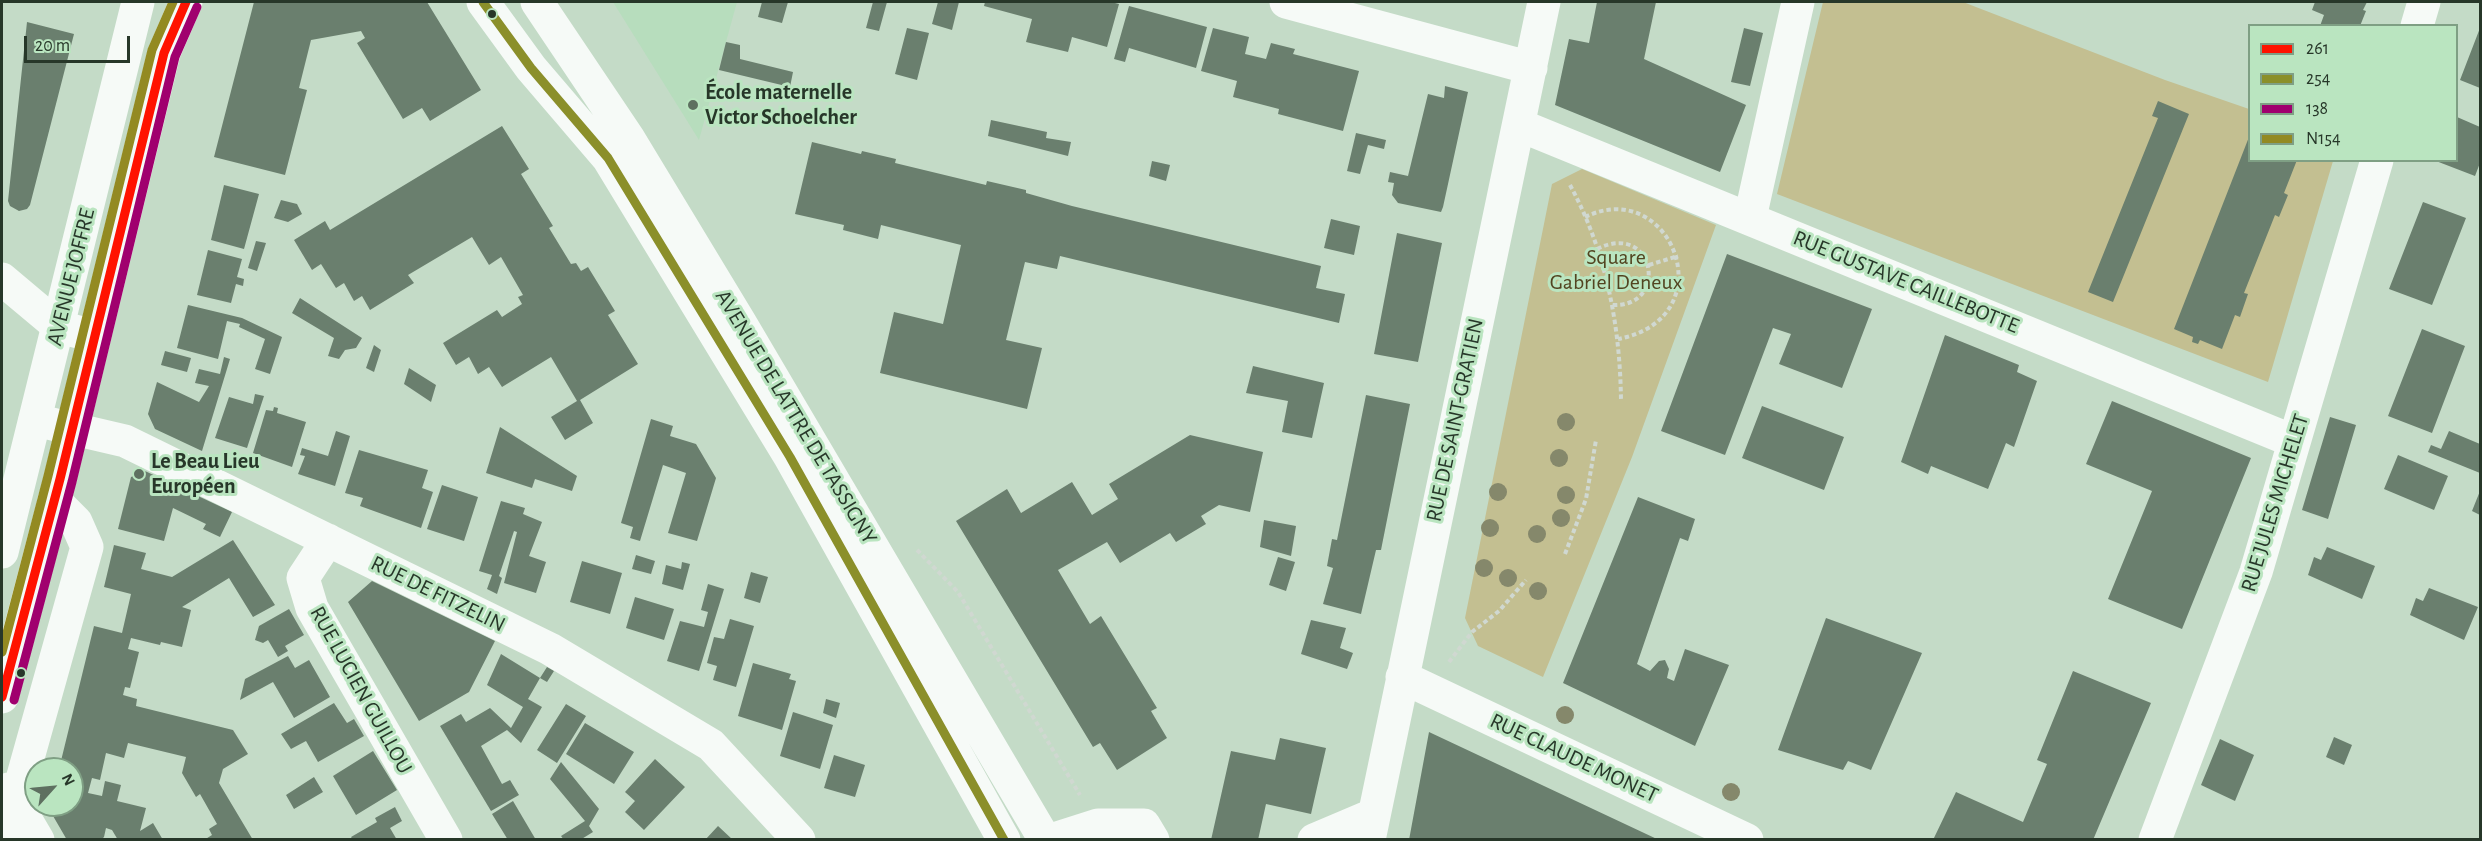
<!DOCTYPE html>
<html>
<head>
<meta charset="utf-8">
<style>
	body { margin:0 }
	#map { position:relative; width:2482px; height:841px; overflow:hidden; background:#c4dbc7; font-family:"Alegreya Sans",sans-serif }
	canvas { display:block }
	.frame { position:absolute; inset:0; border:3px solid #273729; pointer-events:none }
	.legend { position:absolute; left:2248px; top:24px; width:210px; height:138px; box-sizing:border-box; background:#bae5c0; border:2px solid #7f9f84; margin:0; padding:8px 10px; list-style:none; font-size:18px; color:#273729 }
	.legend li { display:flex; align-items:center; gap:12px; height:30px }
	.legend b { width:30px; border:2px solid #7f9f84 }
	.north { position:absolute; left:24px; top:757px; width:60px; height:60px; box-sizing:border-box; background:#bae5c0; border:2px solid #7f9f84; border-radius:50%; rotate:63deg; font-size:16px; font-weight:700; line-height:24px; text-align:center; color:#273729 }
	.north::after { content:''; display:block; margin:auto; width:21px; height:27px; background:#5e7060; clip-path:polygon(50% 0,100% 100%,50% 72%,0 100%) }
	.scale { position:absolute; left:24px; top:36px; width:106px; height:27px; box-sizing:border-box; border:3px solid #273729; border-top:0; padding-left:8px; font-size:18px; line-height:21px; white-space:nowrap; color:#273729; -webkit-text-stroke:4px #bae5c0; paint-order:stroke }
</style>
</head>
<body>
<div id="map">
<canvas width="2482" height="841"></canvas>
<div class="frame"></div>
<ul class="legend">
<li><b style="height:8px;background:#ff1300"></b>261</li>
<li><b style="height:8px;background:#8b8f2a"></b>254</li>
<li><b style="height:8px;background:#a0006e"></b>138</li>
<li><b style="height:8px;background:#938a22"></b>N154</li>
</ul>
<div class="north">N</div>
<div class="scale">20 m</div>
</div>
<script>
const c = document.querySelector('canvas').getContext('2d');
c.lineJoin = 'round';
function fill(path, color) {
  c.fillStyle = color;
  c.fill(path, 'evenodd');
}
function strokePath(path, color, width, dash) {
  c.strokeStyle = color;
  c.lineWidth = width;
  c.lineCap = dash ? 'butt' : 'round';
  c.setLineDash(dash || []);
  c.stroke(path);
}
function label(font, color, halo, rows, align = 'center') {
  c.font = font + ' "Alegreya Sans",sans-serif';
  c.lineWidth = 6;
  c.setLineDash([]);
  c.textBaseline = 'middle';
  c.strokeStyle = halo;
  c.fillStyle = color;
  for (const [text, x, y, turn = 0] of rows) {
    c.save();
    c.translate(x, y);
    c.rotate((+turn || 0) * Math.PI / 180);
    c.textAlign = isNaN(turn) ? turn : align;
    if (halo) c.strokeText(text, 0, 0);
    c.fillText(text, 0, 0);
    c.restore();
  }
}
const built = new Path2D(`
	M613 2H737L699 140Z`);
const green = new Path2D(`
	M1823 2H1963L2165 80 2249 109 2250 160 2333 161 2268 382 1777 194Z
	M1582 169 1716 225 1632 457 1543 677 1478 646 1465 618 1552 184Z`);
const building = new Path2D(`
	M254 2H427L481 90 430 121 422 108 403 119 357 43 365 38 361 31 311 40 299 88 307 90 285 175 214 157Z
	M762 2H788L782 23 758 17Z
	M873 2H887L879 31 866 28Z
	M938 2H959L952 30 932 24Z
	M985 2H1111L1119 4 1107 47 1072 37 1068 52 1026 42 1032 19 984 6Z
	M1597 2H1656L1644 59 1746 105 1720 172 1555 105 1569 39 1589 43Z
	M2315 2H2367L2363 10 2366 11 2360 26H2320L2324 15 2312 10Z
	M1129 6 1207 27 1196 68 1129 48 1125 62 1114 59Z
	M27 22 74 34 30 205 27 209 19 211 10 206 8 201Z
	M907 28 929 33 917 80 895 74Z
	M1213 28 1249 37 1245 54 1266 59 1271 43 1295 49 1293 54 1359 71 1343 131 1278 114 1279 109 1233 97 1237 81 1201 71Z
	M1744 28 1763 33 1750 86 1731 82Z
	M2480 28V88L2460 80Z
	M726 42 740 45V59L793 72 790 87 719 70Z
	M1445 86 1468 92 1443 207 1441 212 1398 203 1392 195 1394 183 1388 182 1390 172 1408 176 1428 94 1444 98Z
	M2158 101 2189 114 2113 302 2088 292 2158 118 2152 116Z
	M2457 117 2480 127V163L2475 176 2436 161 2457 160Z
	M991 120 1047 132 1046 138 1071 142 1068 156 988 136Z
	M502 126 529 169 521 174 553 226 549 228 571 264 576 263 581 271 588 267 615 311 608 315 638 364 580 400 593 423 565 440 551 417 577 401 551 357 502 387 489 367 478 374 469 357 456 365 443 343 497 310 502 317 522 304 518 297 523 295 501 257 489 265 472 237 408 275 414 283 370 310 362 296 354 301 344 283 336 288 321 264 312 270 294 240 325 221 330 230Z
	M1356 133 1386 140 1384 149 1368 145 1360 174 1347 171Z
	M2249 137 2250 160H2297L2284 193 2288 195 2279 217 2275 215 2244 293 2248 294 2240 317 2235 315 2222 349 2200 340 2198 344 2192 342 2193 337 2174 329Z
	M812 142 861 154 862 151 896 159 895 163 986 185 987 181 1026 190V193L1072 206 1321 266 1316 288 1345 294 1339 323 1060 256 1057 269 1025 262 1006 340 1042 348 1027 409 880 373 894 312 943 324 961 245 881 225 878 239 843 230 844 225 795 214Z
	M1152 161 1170 165 1166 181 1149 176Z
	M224 185 259 194 244 249 211 240Z
	M281 200 297 204 302 214 288 222 274 218Z
	M2423 202 2466 218 2432 305 2389 289Z
	M1331 219 1360 226 1354 255 1324 248Z
	M1397 233 1442 243 1418 362 1374 354Z
	M256 241 266 243 257 271 248 268Z
	M208 250 242 259 237 277 244 279 243 286 236 284 231 303 197 295Z
	M1727 254 1872 309 1842 388 1779 364 1791 334 1773 328 1725 455 1661 431Z
	M300 298 362 338 356 348 345 350 339 359 328 356 334 338 292 313Z
	M188 305 242 318 282 337 270 374 255 369 265 339 239 327 240 324 227 321 218 359 177 348Z
	M2422 329 2465 346 2432 433 2388 416Z
	M1945 335 2019 365 2017 372 2037 381 2014 447 2006 443 1988 489 1931 466 1928 474 1901 462Z
	M374 345 381 350 374 372 366 368Z
	M165 351 191 358 187 372 161 365Z
	M224 357 230 359 202 451 155 429 148 414 157 382 199 402 209 386 195 383 199 369 220 374Z
	M1253 366 1324 383 1312 438 1282 432 1288 401 1246 393Z
	M409 368 436 385 431 402 404 384Z
	M255 394 264 396 247 448 215 438 229 397 253 404Z
	M1366 395 1410 404 1381 550H1376L1361 614 1323 604 1333 568 1327 566 1332 539 1337 540Z
	M2112 401 2251 458 2182 629 2108 599 2152 491 2086 464Z
	M1762 406 1844 437 1824 490 1742 458Z
	M274 407 278 408 277 413 306 422 292 467 253 453 266 410 273 411Z
	M2330 417 2356 425 2328 519 2302 510Z
	M651 419 673 426 670 436 696 444 716 478 697 541 668 533 686 473 663 465 640 541 630 538 633 527 621 523Z
	M500 427 577 476 572 491 535 479 532 488 486 473Z
	M336 431 350 436 335 486 298 474 305 456 300 455 302 448 328 456Z
	M2449 431 2480 444V473L2428 452 2431 445 2441 449Z
	M1190 435 1263 452 1250 512 1219 505 1201 516 1206 524 1176 542 1170 533 1120 563 1107 542 1058 570 1090 624 1101 616 1157 708 1151 711 1167 738 1117 770 1100 743 1093 747 956 521 1007 489 1021 513 1072 482 1092 515 1118 499 1109 484Z
	M359 450 428 470 422 488 433 492 421 528 360 506 363 498 345 493Z
	M2398 455 2448 476 2434 510 2384 489Z
	M145 471 232 512 220 537 203 529 206 524 173 508 164 541 118 529 131 477Z
	M442 485 478 497 464 541 427 529Z
	M2480 491V515L2472 511Z
	M1638 497 1695 519 1688 541 1680 538 1637 664 1650 671 1659 661 1665 660 1669 669 1667 678 1674 681 1685 649 1729 665 1695 746 1563 683Z
	M501 501 525 508 523 514 542 522 529 556 546 562 536 593 504 583 517 532 514 531 499 576 502 578 497 594 487 589 492 575 479 571Z
	M1264 520 1296 526 1291 556 1260 547Z
	M233 540 275 605 253 617 229 578 182 607 191 610 182 647 161 642 160 645 131 638 128 649 139 652 130 688 125 687 123 695 137 699 136 706 233 730 248 754 223 769 219 783 253 840H204L212 835 209 829 217 824 200 794 196 797 182 773 186 757 128 743 124 758 106 753 100 780 92 778 88 793 102 796 105 781 121 785 117 801 146 808 140 831 153 823 163 840H118L112 830 106 828 104 837 101 840H67L49 809 50 805H72V769H59L94 626 122 633 131 594 104 587 114 545 146 553 141 569 172 577Z
	M2327 547 2375 566 2362 599 2308 575 2314 557 2321 560Z
	M636 555 655 561 651 574 632 569Z
	M1278 557 1295 562 1286 591 1269 585Z
	M582 561 622 573 610 614 570 602Z
	M682 562 690 564 683 590 662 584 666 565 681 569Z
	M751 572 768 577 760 603 744 598Z
	M372 581 495 641 469 692 419 721 348 602Z
	M708 584 724 589 699 671 667 661 680 621 704 627 708 612 701 610Z
	M2429 588 2478 607 2464 640 2410 615 2416 598 2423 601Z
	M635 597 674 609 664 640 626 628Z
	M289 609 304 635 285 646 288 651 278 657 268 640 263 643 255 640 259 626Z
	M1826 618 1922 653 1871 770 1848 761 1843 770 1778 750Z
	M730 619 754 626 736 687 713 680 717 666 707 663 714 637 724 639Z
	M1311 620 1346 628 1340 648 1353 653 1347 669 1301 654Z
	M501 654 540 678 528 699 542 707 521 743 507 730 481 746 502 784 510 780 519 795 491 811 440 726 461 714 466 722 490 708 511 728 523 707 487 685Z
	M288 656 295 668 309 660 330 697 294 718 273 682 240 700 245 679Z
	M753 663 791 674 789 679 796 681 782 730 738 716Z
	M547 667 554 671 547 682 540 678Z
	M2073 671 2151 703 2093 840H1933L1956 792 2023 822 2047 764 2037 760Z
	M826 699 840 703 836 718 823 713Z
	M334 703 347 723 354 719 364 736 318 762 306 741 291 749 281 734Z
	M566 704 586 716 557 763 537 750Z
	M793 712 833 725 820 769 780 756Z
	M585 723 634 752 614 784 566 754Z
	M1429 732 1659 840H1409Z
	M2334 737 2352 745 2344 765 2326 757Z
	M1280 738 1326 748 1311 814 1266 804 1258 840H1211L1231 751 1275 760Z
	M2220 739 2254 755 2235 801 2201 785Z
	M373 751 397 790 356 815 333 776Z
	M834 755 865 765 855 797 824 788Z
	M655 759 685 787 644 830 625 812 635 801 625 792Z
	M561 762 599 809 589 826 593 832 580 840H564L561 836 585 821 550 779Z
	M314 777 323 792 294 809 286 795Z
	M513 801 536 840H508L492 814Z
	M395 807 402 821 390 828 397 840H353L351 837 377 822 375 818Z
	M718 826 733 840H705Z`);
const path = new Path2D(`
	M1570 185C1606 251 1620 325 1621 400
	M1585 217C1672 175 1727 318 1618 339
	M1597 249C1655 220 1670 308 1612 305
	M1649 265 1678 256
	M917 550 958 592 1080 795
	M1565 554 1586 499 1596 440
	M1449 662 1472 632 1499 611 1526 580`);
const minor = new Path2D(`
	M1286 2 1531 68
	M2417 26 2424 2
	M1519 125 2293 441
	M1750 218 1798 2
	M2 279 59 327 94 336
	M35 420 125 441 550 649 711 745 799 840
	M328 540 303 578 312 608 446 840
	M1402 677 1747 840
	M8 789 38 840
	M5 840 87 547 76 522 54 500
	M1051 840 1098 825H1144L1153 840
	M1314 840 1373 815
	M1369 840 1544 2
	M2155 840 2256 572 2377 160`);
const major = new Path2D(`
	M483 2 531 68 608 158 790 457 1004 840
	M537 2 629 139 741 324 1045 840
	M2 552 138 2
	M2 697 60 479 164 53 186 2`);
const bus1 = new Path2D(`
	M2 697 60 479 164 53 186 2`);
const bus2 = new Path2D(`
	M483 2 531 68 608 158 790 457 1004 840`);
const bus3 = new Path2D(`
	M14 700 72 482 175 57 197 7`);
const bus4 = new Path2D(`
	M2 652 48 476 152 50 173 2`);
const trees = [
	[1566,422],
	[1559,458],
	[1498,492],
	[1566,495],
	[1561,518],
	[1490,528],
	[1537,534],
	[1484,568],
	[1508,578],
	[1538,591],
	[1565,715],
	[1731,792]
];
const markers = [
	[492,14,5,"#273729"],
	[693,105,6,"#5e7060"],
	[139,474,6,"#5e7060"],
	[21,673,5,"#273729"]
];
const poiNames = [
	["École maternelle",705,92],
	["Victor Schoelcher",705,117],
	["Le Beau Lieu",151,461],
	["Européen",151,486]
];
const parkNames = [
	["Square",1616,257],
	["Gabriel Deneux",1616,282]
];
const streetNames = [
	["AVENUE JOFFRE",71,277,-76],
	["RUE GUSTAVE CAILLEBOTTE",1906,282,22],
	["AVENUE DE LATTRE DE TASSIGNY",796,417,59],
	["RUE DE SAINT-GRATIEN",1455,420,-78],
	["RUE JULES MICHELET",2275,503,-73],
	["RUE DE FITZELIN",438,594,26],
	["RUE LUCIEN GUILLOU",361,690,61],
	["RUE CLAUDE MONET",1574,758,25]
];
fill(built, '#b7ddbd');
fill(green, '#c3bf91');
fill(building, '#6a7f6e');
strokePath(path, '#d0d8d1', 4, [4.5, 3]);
strokePath(minor, '#f6faf7', 33);
strokePath(major, '#f6faf7', 33);
strokePath(bus1, '#ff1300', 9);
strokePath(bus2, '#8b8f2a', 9);
strokePath(bus3, '#a0006e', 9);
strokePath(bus4, '#938a22', 9);
c.fillStyle = '#85886b';
for (const [x, y] of trees) {
  c.beginPath();
  c.arc(x, y, 9, 0, 2 * Math.PI);
  c.fill();
}
for (const [x, y, r, color] of markers) {
  const dot = new Path2D();
  dot.arc(x, y, r, 0, 2 * Math.PI);
  c.fillStyle = color;
  c.fill(dot);
  strokePath(dot, '#bae5c0', 2);
}
label('bold 22px', '#273729', '#bae5c0', poiNames, 'left');
label('22px', '#524420', '#bae5c0', parkNames);
label('22px', '#273729', '#bae5c0', streetNames);
</script>
</body>
</html>
